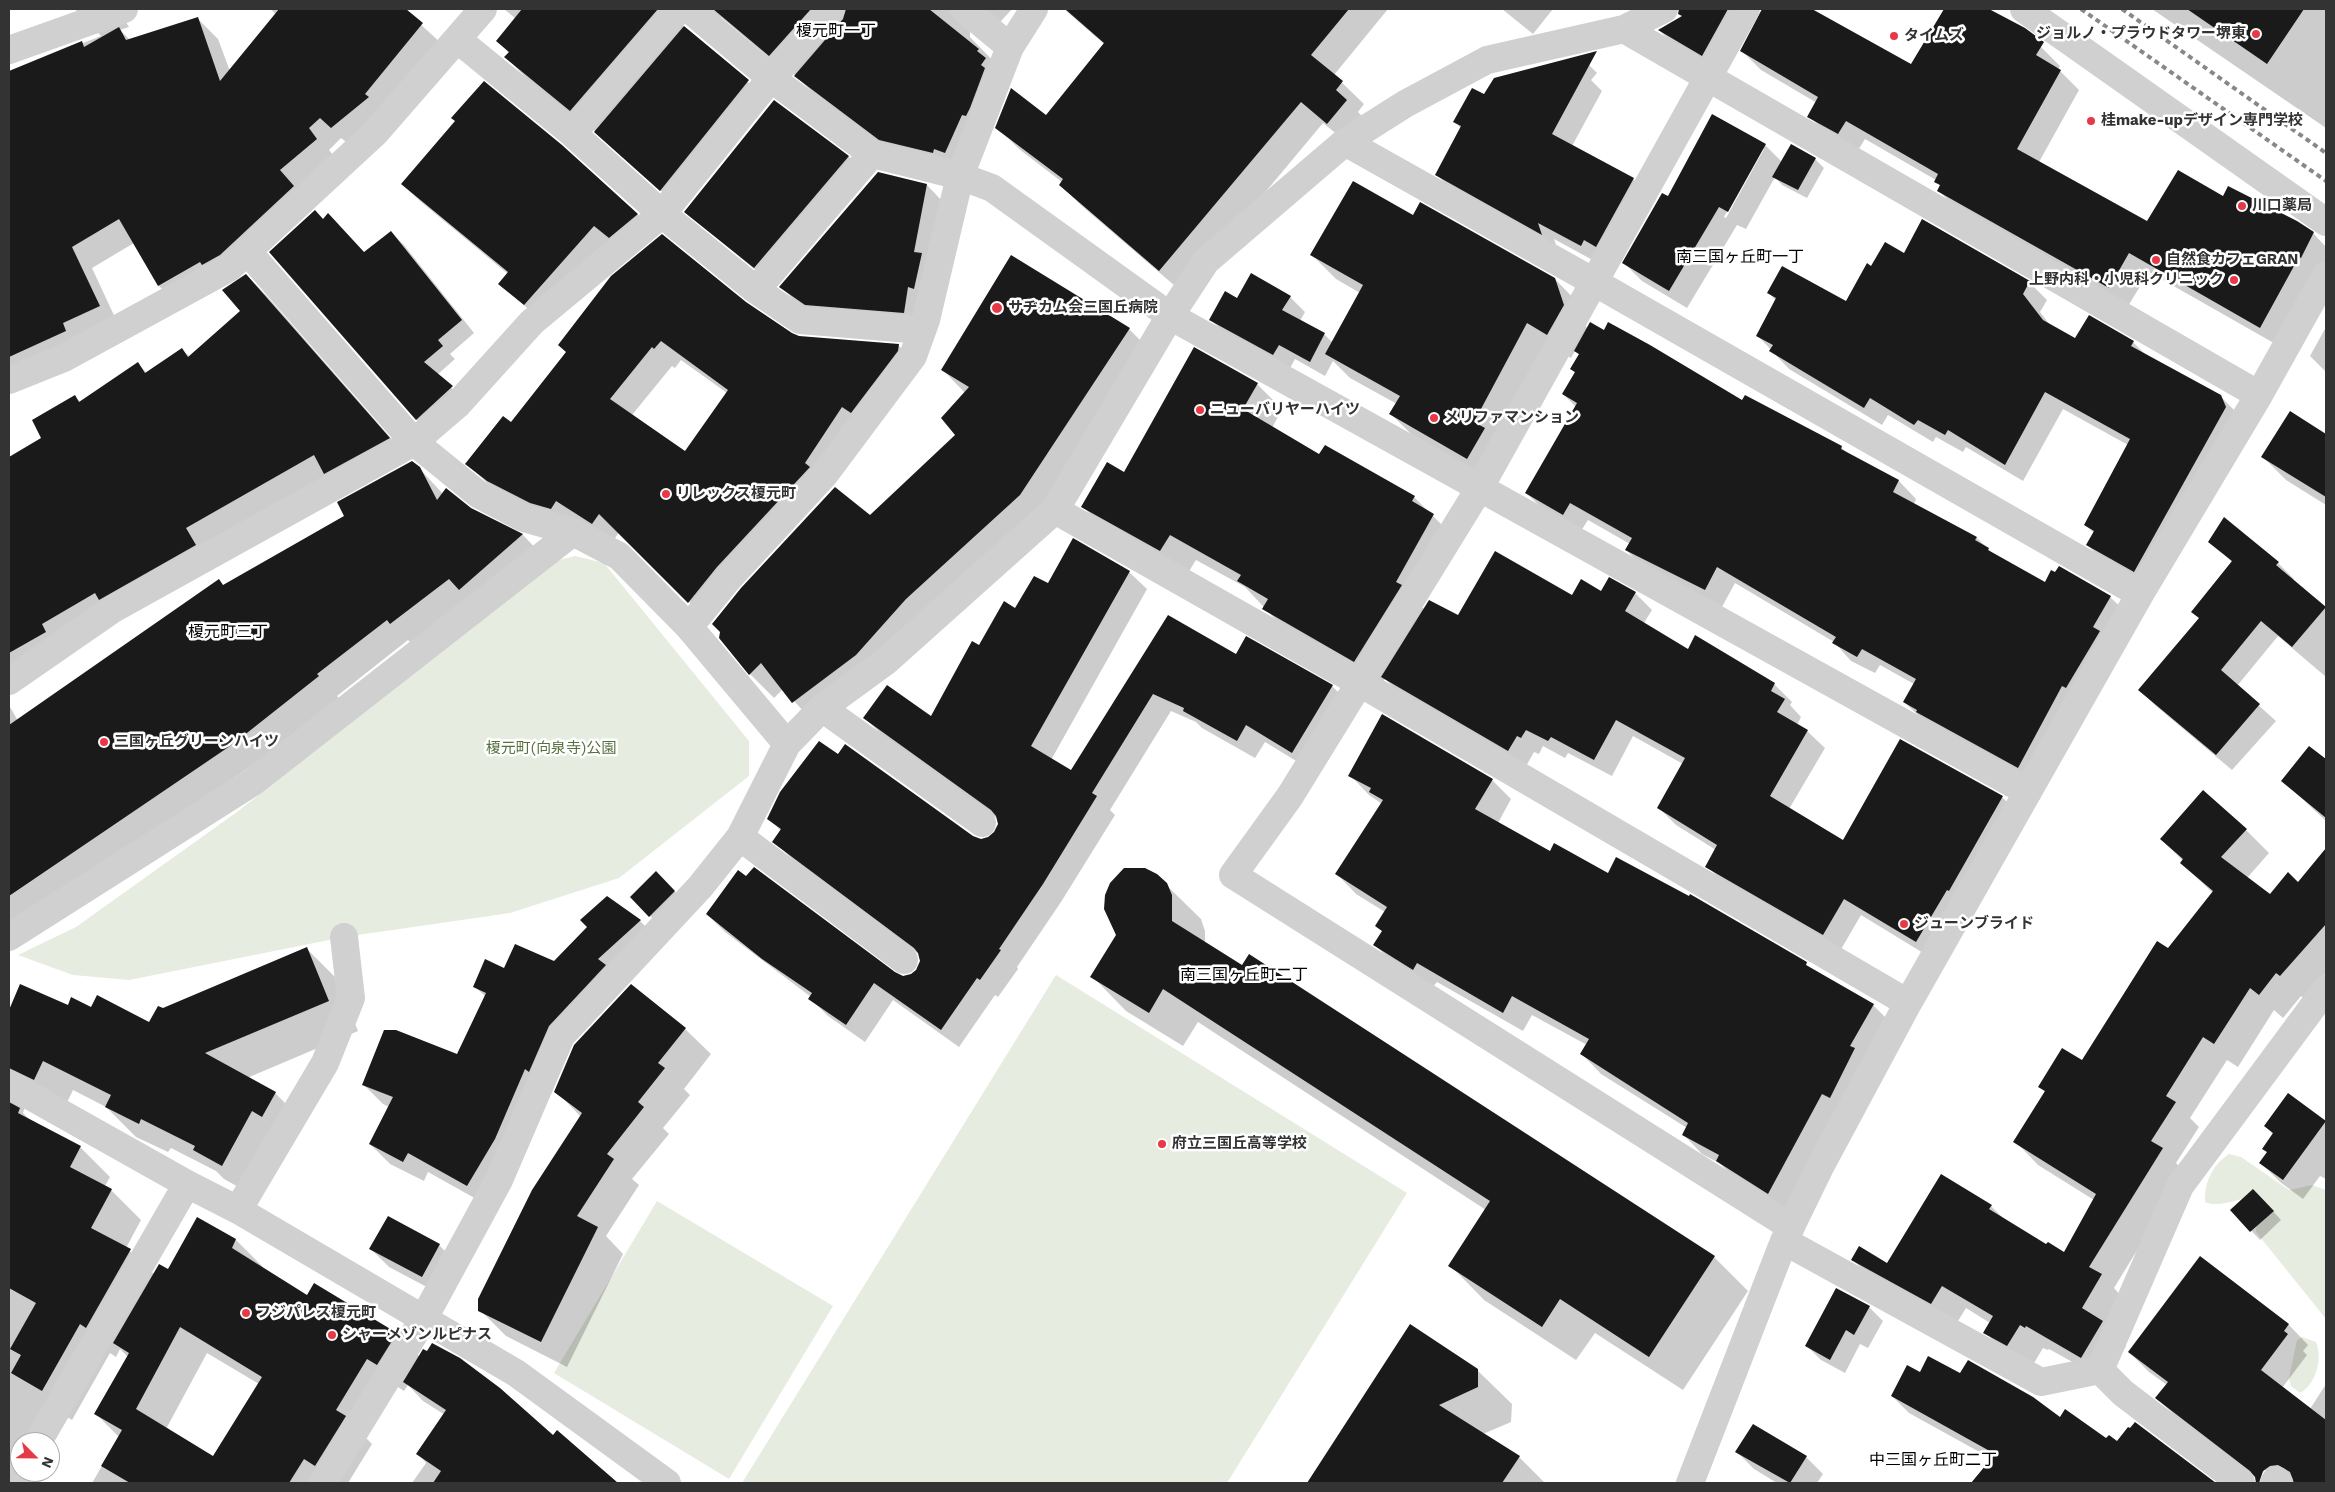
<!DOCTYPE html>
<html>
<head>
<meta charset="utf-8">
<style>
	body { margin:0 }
	#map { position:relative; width:2335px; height:1492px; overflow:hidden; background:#fff; font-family:"Work Sans",sans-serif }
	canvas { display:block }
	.frame { position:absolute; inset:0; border:10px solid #333; pointer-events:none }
	.north { position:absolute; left:10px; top:1432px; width:50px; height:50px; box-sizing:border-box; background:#fff; border:1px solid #adadad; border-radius:50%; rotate:113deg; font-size:14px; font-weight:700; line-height:20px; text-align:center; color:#333 }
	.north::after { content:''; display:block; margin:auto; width:18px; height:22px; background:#e63946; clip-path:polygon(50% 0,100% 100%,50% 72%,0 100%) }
</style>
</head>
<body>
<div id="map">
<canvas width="2335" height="1492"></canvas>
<div class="frame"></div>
<div class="north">N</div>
</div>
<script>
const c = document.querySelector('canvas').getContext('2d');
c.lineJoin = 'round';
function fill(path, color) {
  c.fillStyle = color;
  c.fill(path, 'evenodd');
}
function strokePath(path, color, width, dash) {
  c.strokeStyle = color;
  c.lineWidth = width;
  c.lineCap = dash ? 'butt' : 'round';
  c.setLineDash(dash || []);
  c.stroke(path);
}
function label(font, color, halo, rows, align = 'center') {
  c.font = font + ' "Work Sans","Noto Sans JP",sans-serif';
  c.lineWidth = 5;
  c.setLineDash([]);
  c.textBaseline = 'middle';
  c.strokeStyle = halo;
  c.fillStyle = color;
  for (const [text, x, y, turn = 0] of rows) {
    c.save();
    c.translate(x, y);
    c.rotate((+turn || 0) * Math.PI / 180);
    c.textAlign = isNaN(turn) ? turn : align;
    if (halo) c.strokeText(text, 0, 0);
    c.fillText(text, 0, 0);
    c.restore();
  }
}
const green = new Path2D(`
	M575 556 604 563 749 741V776L619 878 510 913 344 937 129 980 73 975 18 955 76 927 237 812 559 560Z
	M1056 975 1407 1193 1227 1483H742Z
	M2229 1154 2241 1157 2289 1190 2312 1185 2326 1190V1253C2324 1258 2326 1309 2326 1319L2256 1232 2257 1219 2255 1207 2242 1199C2229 1202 2218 1207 2205 1202 2204 1183 2213 1164 2229 1154Z
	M657 1201 833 1306 729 1479 554 1373Z
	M2302 1337 2316 1342C2323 1359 2316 1384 2300 1393L2291 1386 2289 1378 2297 1340Z`);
const shadow = new Path2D(`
	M75 9H138L121 14 129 27 120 30 130 40 198 19 218 39 230 71 276 15 271 9H404L443 45 353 147 341 138 329 150 337 160 180 306 159 286 134 243 92 268 119 326 9 385V72L101 36Z
	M504 9H1012L1001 21 970 29V37L1001 69 966 174 902 161 817 97 794 74 791 77 722 18 714 15 688 20 683 26 757 90 670 199 594 130 592 132 527 79 506 57 509 53 498 41 516 19Z
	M1064 9H1388L1334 75 1364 104 1358 112 1368 122 1349 144 1323 123 1182 292 1082 206 1060 185 1062 182 1019 149 997 127 1046 116 1104 44Z
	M1502 9H1553L1533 34Z
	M1697 9H1753L1720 73 1677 48 1660 31Z
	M1945 9H1975L2041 47 2060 66 2058 69 2079 90 2039 162 2147 223 2223 197 2313 233 2326 247V265L2279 346 2149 272 2128 306 1958 210 1939 191 1941 187 1936 180 1865 139 1857 152 1828 135 1809 116 1817 103 1761 70 1742 51 1911 66Z
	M2152 9H2326V128Z
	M1580 56 1597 73 1591 80 1602 91 1572 146 1633 179 1651 197 1598 263 1554 239 1558 250 1454 192 1436 174 1461 128 1454 122 1484 96Z
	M774 101 849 157 859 168 765 278 686 212Z
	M457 122 637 214 655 232 543 322 500 284 508 274 420 201 402 184Z
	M1765 145 1782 162 1815 159 1824 168 1807 198 1782 185 1775 177 1746 229 1737 225 1687 308 1642 281 1624 263ZM1761 149H1764L1726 218 1724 217Z
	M927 185 942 201 919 328 822 320 796 302 781 287Z
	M1413 217 1555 279 1579 304 1587 329 1841 447 1849 455 1899 481 1916 499 1914 504 1977 538 1994 555 2045 584 2110 597 2128 614 2036 785 1922 719 1904 702 1914 684 1880 665 1875 673 1851 661 1834 642 1735 583 1722 607 1644 568 1626 550 1630 544 1588 520 1581 531 1544 510 1526 493 1576 407 1563 394 1575 373 1571 369 1580 355 1575 351 1571 358 1551 346 1491 482 1415 438 1391 414 1397 404 1350 378 1333 361 1325 376 1295 359 1289 370 1226 335 1211 320 1237 300 1290 297 1305 312 1300 321 1324 334 1333 343 1360 293 1336 279 1312 255Z
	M323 220 365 253 391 232 404 245 474 333 450 354 455 359 437 375 465 400 429 432 416 419Z
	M1905 255 2029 282 2047 300 2040 312 2050 325 2076 340 2133 342 2147 356 2221 397 2239 415 2152 589 2105 562 2087 545 2094 533 2085 525 2128 445 2063 409 2023 481 1966 447 1963 452 1936 437 1933 442 1888 415 1882 425 1789 369 1757 335 1776 301 1769 293 1846 303 1872 267Z
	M1012 257 1129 329 1153 353 1044 519 817 726 783 689 774 698 750 674 720 638 870 516 957 435 965 393 943 370Z
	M246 275 267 296 409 459 120 620 9 685V458L43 439 75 396 80 402 138 364 147 373 181 349 190 357 242 311Z
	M745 303 791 334 798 337 898 345 918 365 709 622 619 532 612 543 571 528 487 483 467 463 511 424 567 352ZM681 360 727 393 686 453 632 415 672 366 675 368Z
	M2326 327V372L2310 356Z
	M1257 384 1282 409 1272 428 1320 455 1414 497 1458 541 1422 607 1425 610 1459 617 1572 596 1601 593H1635L1652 610 1644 623 1688 650 1696 637 1774 684 1792 702 1790 705 1801 717 1797 725 1807 731 1825 748 1789 809 1843 842 2002 797 2019 814 1933 959 1861 915 1840 951 1724 883 1707 866 1716 850 1676 825 1659 808 1683 764 1633 736 1612 776 1568 753 1565 758 1543 746 1539 754 1534 752 1525 768 1400 694 1385 679 1380 686 1289 634 1245 587 1196 560 1186 576 1108 532 1082 506 1124 473Z
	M2291 413 2326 435V505L2286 480 2263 457Z
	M419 468 443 494 523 535 543 556 412 644 408 640 337 696 339 698 253 765 33 915 9 934V813L36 819 9 779V705L18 721 224 586 346 516Z
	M2210 541 2278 563 2294 579 2293 581 2326 609V677L2278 636 2237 686 2276 721 2232 770 2156 706 2140 690 2200 619 2233 563Z
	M1129 572 1147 589 1051 760 1072 772 1169 617 1237 656 1332 686 1350 704 1311 770 1265 742 1255 758 1202 728 1196 722 1171 711 1110 810 1115 815 1061 902 1017 967 1018 969 998 997 995 995 959 1047 893 1000 865 1042 828 1016 810 998 811 997 725 932 707 914 902 977 911 975 917 970 921 962 920 955 792 859 774 841 781 831 768 818 838 756 973 837 981 840 988 839 995 833 999 824 998 819 883 736 865 718H932L979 646 1016 610 1048 585Z
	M2309 748 2326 761V821L2283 781Z
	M1350 775 1492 780 1511 799 1498 823 1550 853 1608 875 1689 898 1691 896 1873 1005 1892 1024 1788 1212 1737 1180 1719 1163 1702 1154 1683 1134 1687 1128 1601 1074 1582 1054 1587 1045 1532 1015 1523 1031 1437 982 1432 988 1394 964 1375 945 1383 932 1377 926 1385 912 1356 894 1337 874 1382 804 1369 795Z
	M2246 830 2269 853 2247 878 2270 895 2299 884 2326 850V973L2304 999 2301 996 2283 1018 2274 1010 2238 1067 2227 1060 2190 1118 2199 1127 2176 1163 2185 1172 2114 1288 2124 1299 2107 1327 2126 1346 2105 1380 2049 1349 2048 1350 2043 1348 2031 1368 2008 1356 1985 1332 1990 1323 1966 1308 1955 1326 1876 1283 1853 1260 1887 1264 1991 1206 2005 1220 2047 1246 2065 1253 2094 1200 2038 1165 2015 1141 2045 1092 2039 1086 2082 1062 2213 893 2181 863 2183 861 2161 839Z
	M656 873 683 900 659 925 632 897Z
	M1156 875 1201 919 1205 931V943L1714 1257 1748 1291 1683 1390 1595 1333 1576 1360 1484 1300 1450 1265 1486 1210 1198 1022 1183 1046 1126 1011 1092 976Z
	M608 897 640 921 660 941 569 1046 487 1205 428 1172 424 1181 390 1164 370 1144 389 1107 383 1104 363 1084 457 1056 486 997 474 986 505 970 554 963 589 927Z
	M306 948 336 978 358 1031 247 1078 275 1093 305 1123 292 1145 282 1140 253 1195 224 1179 216 1171 171 1148 168 1152 136 1137 106 1107 73 1090 64 1109 25 1106 23 1113 32 1122 80 1147 110 1177 105 1186 111 1190 141 1220 126 1248 154 1274 169 1270 197 1219 236 1240 263 1267 262 1268 307 1297 396 1334 420 1357 553 1436 557 1432 618 1483H412L426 1463 418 1454 445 1415 423 1401 408 1385 404 1391 395 1385 363 1435 372 1444 348 1483H92L119 1437 96 1414 128 1357 120 1349 116 1357 110 1353 72 1420 59 1412 42 1442H20V1472L9 1483V1013L21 986 68 1007 91 1009 150 1023 163 1010ZM207 1353 259 1384 214 1458 166 1429Z
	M685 1029 711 1054 684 1089 690 1095 663 1128 669 1134 632 1179 639 1185 606 1236 623 1254 567 1367 506 1336 480 1310 581 1117 556 1091Z
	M2288 1095 2326 1123V1179L2320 1176 2303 1199 2280 1182 2261 1163 2268 1153 2264 1149 2274 1135 2265 1126Z
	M2262 1199 2281 1220 2260 1240 2232 1210Z
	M439 1245 457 1263 440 1294 389 1267 371 1249Z
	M2200 1258 2289 1325 2308 1345 2303 1351 2307 1355 2282 1388 2310 1409 2326 1384V1483H2288L2278 1480 2265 1470 2258 1479 2177 1418 2157 1398 2167 1385 2149 1372 2129 1352Z
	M1869 1307 1883 1321 1868 1348 1860 1344 1845 1373 1821 1360 1807 1346Z
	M1410 1326 1477 1370 1512 1404 1511 1422 1483 1434 1519 1457 1545 1483H1309Z
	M1920 1374H1961L2117 1443 2136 1424 2213 1483H1973L1992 1459 1909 1413 1892 1396Z
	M1737 1452 1806 1457 1823 1474 1817 1483H1777L1754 1469Z`);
const building = new Path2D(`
	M279 9H406L423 23 365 94 369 97 331 128 320 118 309 128 317 139 280 170 294 186 220 255 202 265 200 262 158 286 119 219 72 247 100 306 63 323 66 331 9 357V71L82 41 84 47 119 27 126 40 198 17 220 81Z
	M522 9H658L570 111 504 57 509 52 496 41Z
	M713 9H811L769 56Z
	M846 9H929L979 49 977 51 986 58 981 65 985 68 970 108 966 116 962 115 945 153 934 149 933 153 879 140 794 76 843 19Z
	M1065 9H1349L1311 55 1343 81 1336 90 1347 100 1327 124 1301 102 1159 271 1059 185 1063 179 995 128 1011 88 1046 115 1104 43Z
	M1679 9H1728L1702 56 1658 30 1682 16 1678 14Z
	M1762 9H1812L1911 64 1944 9H1989L2025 28 2044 42 2036 55 2061 70 2017 149 2147 221 2178 170 2223 196 2228 186 2297 221 2314 232 2301 258 2299 257 2260 328 2129 253 2109 288 1937 191 1940 185 1934 182 1938 174 1846 121 1838 134 1807 117 1818 97 1740 51Z
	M2187 9H2304L2267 64Z
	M684 26 749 80 660 191 594 132Z
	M1597 51 1552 134 1634 178 1596 247 1584 240 1581 246 1538 223 1542 235 1435 175 1461 126 1453 122 1472 88 1484 94 1494 78Z
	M484 81 562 145 638 214 609 238 594 226 524 305 498 284 508 272 401 184 455 121 451 118Z
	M774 100 849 156 754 268 684 212Z
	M1712 114 1766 144 1728 212 1719 207 1669 291 1622 263 1662 193 1668 196Z
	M1791 144 1816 158 1798 190 1772 177Z
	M878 172 927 184 914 252 922 253 914 289 908 287 904 313 805 305 779 287Z
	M1353 181 1413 215 1420 202 1555 278 1564 305 1547 335 1527 323 1474 422 1485 428 1467 459 1389 414 1400 396 1325 354 1363 285 1310 255Z
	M315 210 323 219 328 213 364 252 391 231 462 320 438 340 443 346 424 362 453 386 416 420 269 252Z
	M1922 219 2030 281 2023 294 2043 320 2075 338 2089 315 2134 341 2131 346 2221 395 2226 407 2134 572 2086 545 2094 531 2084 525 2130 439 2045 392 2005 465 1948 430 1945 435 1918 420 1914 425 1870 398 1864 408 1769 351 1773 345 1756 336 1776 298 1767 293 1782 266 1846 301 1867 263 1871 266 1885 242 1904 253Z
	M662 234 746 302 792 333 799 336 899 344 898 351 851 413 842 407 805 463 810 467 717 567 688 603 599 514 592 524 556 501 551 509 530 503 487 481 465 464 503 416 511 422 566 352 558 345 611 276ZM661 341 728 390 685 451 610 399 652 347 654 349Z
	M1011 255 1130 328 1020 495 906 599 856 655 792 703 761 663 749 675 719 638 720 632 712 624 741 588 835 487 870 515 955 435 941 418 969 387 941 370Z
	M1251 273 1291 296 1282 310 1325 333 1310 362 1279 345 1273 355 1209 320 1225 291 1237 298Z
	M246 274 390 438 324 474 314 455 186 528 196 545 99 600 95 593 42 624 46 632 9 653V457L41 438 32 420 75 395 79 402 138 362 145 373 182 348 188 357 240 311 222 290Z
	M1590 322 1604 330 1608 322 1650 345 1742 400 1745 395 1842 446 1841 449 1899 480 1893 492 1977 537 1975 540 1989 548 1988 550 2045 582 2051 570 2055 572 2059 566 2111 596 2093 627 2100 631 2066 688 2062 686 2018 768 1916 712 1917 710 1903 702 1916 679 1862 649 1857 657 1832 643 1836 637 1717 567 1705 590 1625 550 1632 538 1570 503 1563 515 1525 493 1577 403 1562 394 1575 372 1570 369 1579 354 1574 351Z
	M1194 347 1258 383 1243 409 1319 454 1325 445 1415 496 1412 501 1434 514 1396 582 1402 585 1354 662 1262 609 1268 599 1237 581 1241 575 1170 535 1160 551 1081 507 1107 462 1124 472Z
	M2290 411 2326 434V497L2261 457Z
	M412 461 420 467 437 500 446 488 471 508 523 534 459 590 449 579 390 624 387 620 317 674 319 676 233 744 9 896V725L219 579 223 585 344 516 337 502Z
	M2224 517 2279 562 2276 565 2326 607 2292 647 2261 621 2221 670 2260 704 2216 755 2138 690 2199 618 2191 612 2232 561 2208 542Z
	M1073 538 1130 571 1031 746 1071 770 1168 615 1236 654 1246 636 1333 685 1292 753 1246 725 1237 741 1183 711 1184 708 1153 694 1092 793 1097 796 1043 884 999 949 1001 950 980 980 977 978 941 1030 874 983 846 1025 808 999 812 993 762 959 706 914 738 870 746 876 754 867 895 972 903 976 911 974 916 970 920 961 918 953 914 948 772 842 781 829 767 819 780 792 819 741 838 754 845 744 973 836 981 839 988 837 994 832 998 824 996 816 991 810 863 718 887 685 931 716 972 641 979 645 1004 601 1015 608 1034 576 1048 583Z
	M1495 551 1572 595 1581 579 1601 591 1609 577 1636 592 1625 611 1688 649 1695 635 1775 683 1771 691 1785 699 1777 712 1808 730 1770 796 1843 840 1900 739 2003 796 1949 891 1947 890 1916 942 1844 899 1823 935 1705 867 1717 845 1657 808 1685 758 1616 720 1594 760 1551 737 1548 741 1526 730 1521 738 1517 736 1508 751 1381 677 1429 600 1458 615Z
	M1382 714 1493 779 1475 809 1550 851 1554 843 1608 873 1616 857 1689 896 1690 894 1807 962 1806 965 1874 1004 1850 1046 1855 1048 1830 1098 1822 1094 1768 1194 1716 1161 1719 1155 1682 1135 1688 1123 1580 1054 1589 1039 1512 996 1503 1013 1417 963 1413 970 1373 945 1382 931 1375 926 1387 907 1335 874 1383 800 1369 792 1371 788 1348 776Z
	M2309 746 2326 759V818L2281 781Z
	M2203 790 2247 829 2221 857 2270 894 2288 872 2298 882 2326 848V924L2280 976 2276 973 2259 995 2250 988 2214 1044 2203 1037 2166 1096 2176 1102 2151 1141 2163 1148 2089 1267 2102 1274 2082 1308 2103 1321 2081 1358 2026 1326 2025 1328 2020 1325 2007 1346 1983 1333 1993 1316 1942 1286 1931 1304 1851 1260 1859 1246 1887 1263 1941 1174 1992 1205 1989 1209 2046 1244 2048 1242 2064 1252 2096 1194 2013 1142 2045 1091 2038 1087 2062 1048 2082 1060 2157 941 2168 948 2213 891 2180 863 2183 859 2160 839Z
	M1124 868H1145L1157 874 1167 883 1172 895V921L1242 965 1249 954 1715 1256 1649 1357 1560 1299 1542 1327 1448 1266 1490 1201 1163 989 1149 1013 1090 977 1116 935 1104 909 1105 895 1110 883Z
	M656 871 675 891 649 917 630 897Z
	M607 896 641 920 598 959 606 965 549 1026 529 1072 525 1069 495 1139 467 1186 408 1153 403 1162 369 1144 393 1097 362 1085 384 1030H396L457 1054 486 993 473 987 485 959 504 968 515 944 554 961 587 927 580 920Z
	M307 947 329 1001 205 1053 276 1092 262 1117 252 1111 222 1166 193 1150 195 1146 141 1119 139 1124 105 1107 111 1095 43 1061 34 1080 9 1068V1010L20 984 68 1005 71 997 91 1007 97 995 149 1022 158 1006 163 1008Z
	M631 984 686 1028 658 1063 665 1068 638 1102 644 1107 607 1154 614 1159 577 1216 598 1227 541 1342 478 1311V1299L532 1190 582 1113 554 1092 574 1045Z
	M2288 1093 2326 1121 2283 1180 2259 1163 2267 1152 2262 1149 2273 1133 2264 1126Z
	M9 1102 20 1108 18 1113 81 1146 70 1167 112 1189 91 1228 131 1249 86 1328 80 1324 42 1391 11 1373 21 1355 10 1349 36 1303 9 1288Z
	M2253 1189 2274 1211 2250 1232 2230 1210Z
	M388 1216 440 1244 422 1277 369 1249Z
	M197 1217 236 1239 232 1248 307 1295 314 1283 397 1333 377 1365 367 1359 336 1410 346 1416 315 1466 304 1459 289 1483H130L101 1466 122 1430 94 1414 129 1353 113 1343 159 1264 168 1269ZM180 1327 262 1377 213 1456 136 1409Z
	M2200 1256 2289 1324 2284 1331 2288 1334 2261 1370 2326 1420V1483H2294L2290 1472 2278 1465 2270 1466 2263 1471 2259 1483H2256L2255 1477 2250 1471 2155 1398 2168 1382 2128 1352Z
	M1836 1288 1870 1306 1854 1335 1846 1330 1830 1360 1805 1346Z
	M1410 1324 1478 1369V1387L1439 1405 1520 1456 1502 1483H1307Z
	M432 1343 460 1358 500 1388 553 1435 557 1430 618 1483H433L441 1471 416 1454 446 1410 403 1382 423 1349 427 1351Z
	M1928 1356 1960 1373 1968 1360 2033 1397 2060 1417 2065 1409 2106 1438 2109 1435 2117 1441 2128 1427 2130 1428 2135 1422 2216 1483H1971L1995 1454 1891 1396 1907 1365 1920 1372Z
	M1753 1424 1807 1456 1790 1483 1735 1452Z`);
const minor = new Path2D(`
	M689 9 771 78 872 154 960 176 992 188 1170 316 2028 792
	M964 9 1010 47
	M1746 9 1479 489 1290 796 1233 875 1791 1227
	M2024 9 2326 222
	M1624 29 2259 395
	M457 39 572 133 662 214 756 290 800 320 922 330
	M9 50 124 9
	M572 133 678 9
	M1345 142 1594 282 2140 594
	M247 251 414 442 478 494 524 518 573 532
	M756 290 872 154
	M9 380 64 358 229 268 375 133 483 9
	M1055 510 1360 683 1908 1003
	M689 627 729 578 824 475 913 356 926 320 960 176 1010 47 1034 9
	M9 681 113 609 414 442 457 405 532 322 662 214 771 78 831 9
	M822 708 982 823
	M740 837 904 960
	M9 937 253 782 573 532 619 556 689 627 787 744
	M9 1084 187 1184
	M238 1210 325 1063 351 998 344 937
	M1784 1241 2041 1382 2100 1370 2180 1186 2326 989
	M2100 1370 2123 1393 2241 1483
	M38 1442 187 1184 238 1210 516 1373 667 1483
	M14 1483 20 1472
	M323 1483 424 1318 499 1180 561 1036 700 887 740 837 787 744 822 708 885 662 1055 510 1170 316 1206 261 1345 142 1405 104 1487 60 1624 29 1664 9
	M1690 1483 1784 1241 1820 1167 1908 1003 2140 594 2259 395 2326 275
	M2274 1483 2276 1480 2279 1483`);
const rail = new Path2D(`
	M2081 9 2326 181
	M2122 9 2326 153`);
const markers = [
	[2256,34,5,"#e63946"],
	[1894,36,5,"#e63946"],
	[2091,121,5,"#e63946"],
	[2242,206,5,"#e63946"],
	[2156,260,5,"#e63946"],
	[2234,280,5,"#e63946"],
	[997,308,6,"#e63946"],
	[1200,410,5,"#e63946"],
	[1434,418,5,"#e63946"],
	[666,494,5,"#e63946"],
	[104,742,5,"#e63946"],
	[1904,924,5,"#e63946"],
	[1162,1144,5,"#e63946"],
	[246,1313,5,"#e63946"],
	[332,1335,5,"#e63946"]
];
const poiNames = [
	["ジョルノ・プラウドタワー堺東",2246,34,"right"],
	["タイムズ",1904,36],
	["桂make-upデザイン専門学校",2101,121],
	["川口薬局",2252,206],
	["自然食カフェGRAN",2166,260],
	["上野内科・小児科クリニック",2224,280,"right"],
	["サヂカム会三国丘病院",1008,308],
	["ニューバリヤーハイツ",1210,410],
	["メリファマンション",1444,418],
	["リレックス榎元町",676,494],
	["三国ヶ丘グリーンハイツ",114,742],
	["ジューンブライド",1914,924],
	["府立三国丘高等学校",1172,1144],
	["フジパレス榎元町",256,1313],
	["シャーメゾンルピナス",342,1335]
];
const parkNames = [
	["榎元町(向泉寺)公園",551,749]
];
const neighbourhoodNames = [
	["榎元町一丁",836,31],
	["南三国ヶ丘町一丁",1740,257],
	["榎元町三丁",228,632],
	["南三国ヶ丘町二丁",1244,975],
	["中三国ヶ丘町二丁",1933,1460]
];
fill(green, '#e6ecdf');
fill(shadow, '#0003');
fill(building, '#1a1a1a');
strokePath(minor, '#d0d0d0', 28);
strokePath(rail, '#888', 4, [5, 4]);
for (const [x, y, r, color] of markers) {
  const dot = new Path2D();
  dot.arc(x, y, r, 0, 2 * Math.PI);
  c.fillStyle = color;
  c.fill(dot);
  strokePath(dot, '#fff', 2);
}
label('bold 15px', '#333', '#fff', poiNames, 'left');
label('15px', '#56703f', '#fff', parkNames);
label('16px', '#000', '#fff', neighbourhoodNames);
</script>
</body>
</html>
